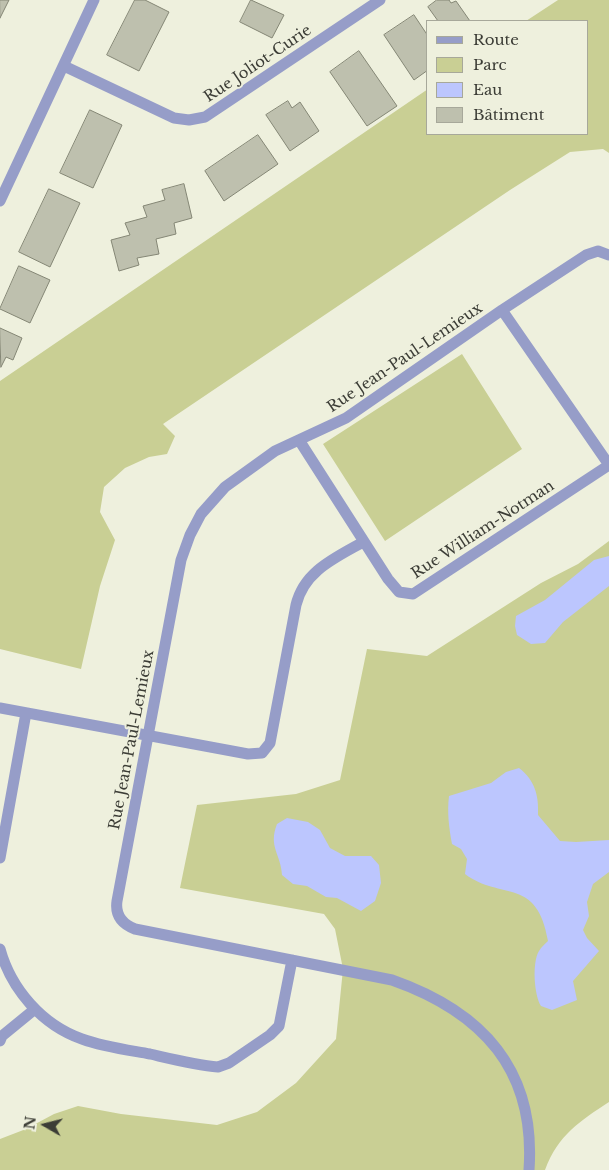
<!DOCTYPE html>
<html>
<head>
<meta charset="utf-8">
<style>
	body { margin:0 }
	#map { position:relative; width:609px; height:1170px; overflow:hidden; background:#eef0dd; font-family:"Libre Baskerville",serif }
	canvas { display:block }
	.legend { position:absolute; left:426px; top:20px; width:162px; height:115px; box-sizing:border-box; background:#eef0dd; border:1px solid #a7a89a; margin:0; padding:6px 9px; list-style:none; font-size:15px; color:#3c3d36 }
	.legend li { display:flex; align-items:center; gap:10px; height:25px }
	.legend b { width:25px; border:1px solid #a7a89a }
	.north { position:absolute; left:20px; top:1100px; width:50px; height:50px; -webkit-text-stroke:4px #eef0dd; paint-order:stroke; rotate:278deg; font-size:14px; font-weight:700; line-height:20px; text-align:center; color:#3c3d36 }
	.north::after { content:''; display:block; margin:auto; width:18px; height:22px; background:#3c3d36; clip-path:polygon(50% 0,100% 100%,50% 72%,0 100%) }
</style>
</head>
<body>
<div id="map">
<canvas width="609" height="1170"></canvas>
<ul class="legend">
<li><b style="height:6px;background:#969dc8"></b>Route</li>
<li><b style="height:14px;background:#c9cf94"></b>Parc</li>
<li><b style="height:14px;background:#bcc6fe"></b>Eau</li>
<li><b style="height:14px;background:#bec0ae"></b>Bâtiment</li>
</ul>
<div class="north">N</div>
</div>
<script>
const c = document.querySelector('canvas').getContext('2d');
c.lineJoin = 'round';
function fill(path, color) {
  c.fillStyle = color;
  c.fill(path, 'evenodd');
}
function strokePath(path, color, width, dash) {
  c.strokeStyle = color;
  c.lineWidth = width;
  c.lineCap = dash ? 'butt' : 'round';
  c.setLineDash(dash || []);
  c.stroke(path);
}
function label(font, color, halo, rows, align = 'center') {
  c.font = font + ' "Libre Baskerville",serif';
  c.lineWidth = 4;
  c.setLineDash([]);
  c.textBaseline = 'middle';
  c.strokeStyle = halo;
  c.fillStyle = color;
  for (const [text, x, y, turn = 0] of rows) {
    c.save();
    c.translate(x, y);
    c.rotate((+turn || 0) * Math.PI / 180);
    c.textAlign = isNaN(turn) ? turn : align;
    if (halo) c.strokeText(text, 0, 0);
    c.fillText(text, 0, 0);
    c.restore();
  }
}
const green = new Path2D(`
	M558 0H609V153L603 149 570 152 510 190 163 424 175 436 167 454 149 457 125 468 104 487 100 512 115 540 100 586 81 669 0 649V381L428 89V134H588V21H526Z
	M462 354 522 449 385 541 323 444Z
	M609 541V1102C580 1121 558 1135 545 1170H0V1139L26 1129 54 1114 78 1106 121 1114 217 1125 257 1112 296 1083 336 1039 343 969 335 929 324 914 180 888 197 805 296 794 340 780 367 649 427 656 541 583 578 564Z`);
const water = new Path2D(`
	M609 556V586L563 622 545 643 531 644 517 635 515 626 516 616 545 600 594 560Z
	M519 768C535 780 539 796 538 815L560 841 576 842 609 840V872L593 884 587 902 589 916 583 930 587 938 599 951 573 981 577 1000 552 1010 541 1006C534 995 532 962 539 951 541 947 545 944 548 941 537 876 501 901 465 874L467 859 461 849 452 844C449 828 447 812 449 796L491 783 506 772Z
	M287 818 308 822 320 830 330 848 345 856H371L379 865 381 883 375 901 361 911 337 898 326 897 307 886 293 884 282 875C281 854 268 847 277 824Z`);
const building = new Path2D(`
	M0 0H9L0 18Z
	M135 0H145L169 12 139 71 107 55Z
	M251 0 284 15 272 38 240 22Z
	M437 0H449L451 3 456 1 470 21H438L428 7Z
	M414 15 428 36V70L414 80 384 35Z
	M359 51 397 106 367 126 330 72Z
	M288 101 292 108 300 102 319 131 290 151 266 115Z
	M90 110 122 125 93 188 60 173Z
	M258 135 278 164 224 201 205 171Z
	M184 184 192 218 174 223 176 234 156 239 159 254 137 258 139 265 119 271 111 240 130 235 125 223 147 217 143 206 165 200 162 190Z
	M49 189 80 203 50 267 19 252Z
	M19 266 50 280 30 323 0 309Z
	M0 328 22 338 13 360 6 357 1 367Z`);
const minor = new Path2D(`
	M64 66 174 118 189 120 205 117 380 0
	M0 201 94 0
	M502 310 609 465
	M299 440 388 579 399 592 413 594 609 465
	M0 708 248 754 262 753 270 743 296 605C304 571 335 558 363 542
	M0 858 26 713
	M0 949C11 989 42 1025 82 1039 104 1047 128 1050 150 1054 172 1059 196 1065 218 1067L229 1063 270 1035 279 1026 292 960
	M0 1041 2 1036 35 1009
	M529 1170C536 1070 483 1012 392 980L135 929C122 924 115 915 117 901L181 560 190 535 201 514 225 487 275 451 346 418 502 310 586 255 598 251 609 255`);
const streetNames = [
	["Rue Joliot-Curie",258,64,-34],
	["Rue Jean-Paul-Lemieux",405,358,-34],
	["Rue William-Notman",483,530,-33],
	["Rue Jean-Paul-Lemieux",132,740,-79]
];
fill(green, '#c9cf94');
fill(water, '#bcc6fe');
fill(building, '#bec0ae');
strokePath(building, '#848675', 1);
strokePath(minor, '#969dc8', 11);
label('15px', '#3c3d36', '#eef0dd', streetNames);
</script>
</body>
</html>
